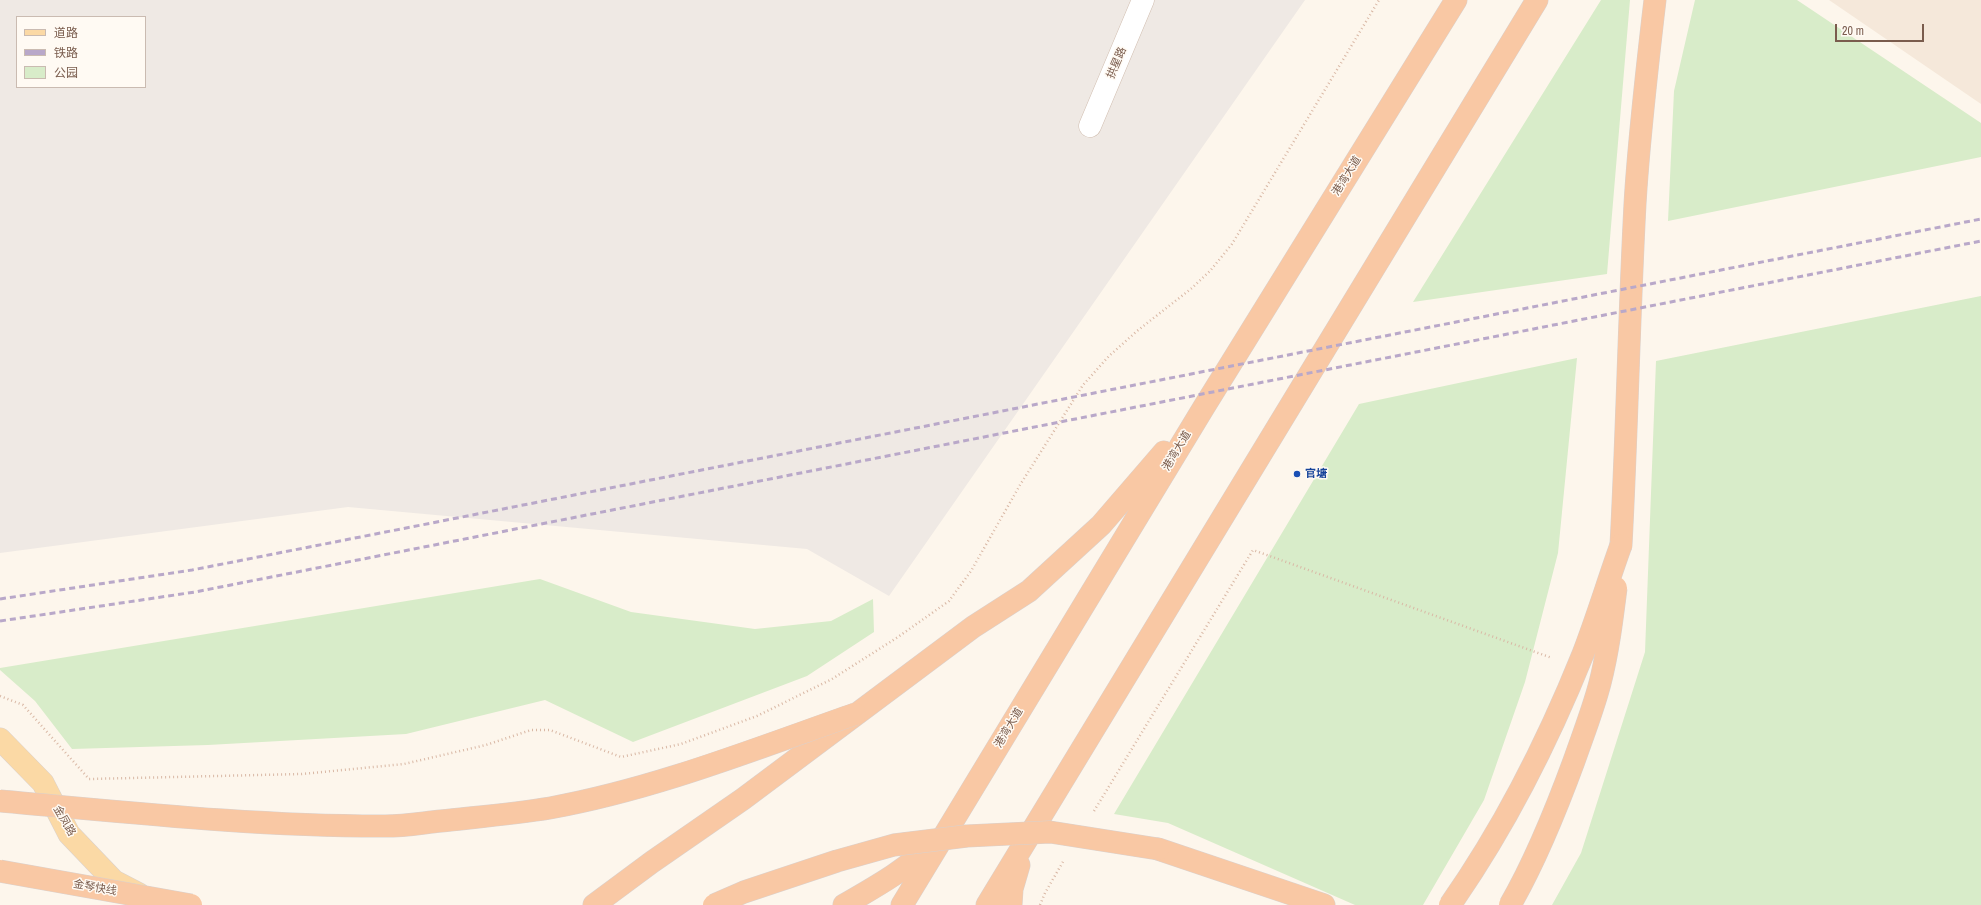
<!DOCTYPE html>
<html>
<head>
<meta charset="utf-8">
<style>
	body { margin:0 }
	#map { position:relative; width:1981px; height:905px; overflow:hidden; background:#fdf6ec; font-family:"Archivo Narrow","Noto Sans SC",sans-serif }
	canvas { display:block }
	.legend { position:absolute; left:16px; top:16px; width:130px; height:72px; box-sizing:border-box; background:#fffaf3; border:1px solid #cabbb1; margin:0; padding:5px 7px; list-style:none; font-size:12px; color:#7a5c4d }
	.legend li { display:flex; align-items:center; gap:8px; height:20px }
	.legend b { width:20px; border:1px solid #cabbb1 }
	.scale { position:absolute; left:1835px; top:24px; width:89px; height:18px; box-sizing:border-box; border:2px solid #7a5c4d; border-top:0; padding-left:5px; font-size:12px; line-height:14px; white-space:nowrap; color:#7a5c4d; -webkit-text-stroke:3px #fffaf3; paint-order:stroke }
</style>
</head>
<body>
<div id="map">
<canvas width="1981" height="905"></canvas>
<ul class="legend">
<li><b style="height:5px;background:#fbd9a5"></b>道路</li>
<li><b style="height:5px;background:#b9a8c9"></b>铁路</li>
<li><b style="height:11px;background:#d8ecc9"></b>公园</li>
</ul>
<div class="scale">20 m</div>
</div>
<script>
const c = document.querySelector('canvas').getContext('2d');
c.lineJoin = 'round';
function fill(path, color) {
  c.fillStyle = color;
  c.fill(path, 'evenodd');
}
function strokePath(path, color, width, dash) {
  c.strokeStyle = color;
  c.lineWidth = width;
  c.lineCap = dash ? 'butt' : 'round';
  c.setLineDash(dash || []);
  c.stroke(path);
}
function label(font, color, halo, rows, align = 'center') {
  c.font = font + ' "Archivo Narrow","Noto Sans SC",sans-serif';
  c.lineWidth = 3;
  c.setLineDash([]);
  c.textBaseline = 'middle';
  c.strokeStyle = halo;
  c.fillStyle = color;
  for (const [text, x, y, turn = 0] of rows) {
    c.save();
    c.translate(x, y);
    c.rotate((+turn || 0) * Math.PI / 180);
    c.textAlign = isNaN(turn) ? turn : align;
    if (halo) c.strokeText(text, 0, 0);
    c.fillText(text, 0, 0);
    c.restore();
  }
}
const residential = new Path2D(`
	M1829 0H1981V104Z`);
const industrial = new Path2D(`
	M0 0H1305L889 596 807 549 348 507 0 553ZM17 17H145V87H17Z`);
const green = new Path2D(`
	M1601 0H1630L1607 274 1413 302Z
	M1695 0H1797L1981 123V157L1668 221 1674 91Z
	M1981 296V905H1552L1581 853 1645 652 1656 361Z
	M1577 358 1558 553 1525 682 1484 800 1423 905H1355L1168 823 1114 814 1359 404Z
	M540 579 631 612 755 629 831 621 873 599 874 632 807 676 633 742 545 700 406 734 208 745 72 749 35 701 0 670V668Z`);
const path = new Path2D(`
	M0 696 23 705 89 779 302 774 404 764 486 745 531 730H550L621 757 681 744 757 716 832 679 898 637 949 601 971 571 1020 485 1083 385 1109 356 1137 331 1192 288 1210 271 1232 244 1379 0
	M1094 811 1253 550 1552 658
	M1040 905 1045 893 1064 860`);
const minor = new Path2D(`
	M1090 126 1143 0`);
const primary = new Path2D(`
	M0 739 43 783 69 834 114 881 139 894`);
const trunk = new Path2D(`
	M1621 545C1627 432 1629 318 1635 204 1639 136 1647 68 1655 0
	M1158 849 1324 905
	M594 905 652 862 743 799 973 627 1029 591 1101 525 1164 452
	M844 905C875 887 906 870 931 845
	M902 905 1204 407 1456 0
	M987 905 1537 0
	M1011 905 1012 889 1019 865`);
const rail = new Path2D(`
	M0 599 192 570 1981 219
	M0 621 195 592 1981 241`);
const trunkBridge = new Path2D(`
	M0 801C126 812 253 826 380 826 400 827 421 823 441 821 477 817 514 814 550 808 655 789 755 749 855 714
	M0 871 191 905
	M714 905 744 892 837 861 894 845 967 836 1050 832 1158 849
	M1450 905C1504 828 1548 741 1583 654 1597 618 1608 581 1621 545
	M1510 905C1536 860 1556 810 1574 761 1583 735 1593 710 1600 683 1608 652 1612 620 1616 588`);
const markers = [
	[1297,474,4,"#1a4fb4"]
];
const streetNames = [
	["拱星路",1117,63,-67],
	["港湾大道",1347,176,-58],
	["港湾大道",1177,451,-59],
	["港湾大道",1009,728,-59],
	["金凤路",64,821,60],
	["金琴快线",95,888,10]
];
const transitNames = [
	["官塘",1305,474]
];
fill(residential, '#f5e8da');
fill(industrial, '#efe9e4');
fill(green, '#d8ecc9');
strokePath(minor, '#d1beb0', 23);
strokePath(primary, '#dad1cd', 23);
strokePath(trunk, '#dad1cd', 23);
strokePath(path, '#d9b8a5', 2.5, [1, 3]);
strokePath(minor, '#fff', 22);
strokePath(primary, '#fbd9a5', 22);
strokePath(trunk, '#f9c8a4', 22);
strokePath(rail, '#b9a8c9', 3, [6, 4]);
strokePath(trunkBridge, '#dad1cd', 23, []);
strokePath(trunkBridge, '#f9c8a4', 22);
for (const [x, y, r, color] of markers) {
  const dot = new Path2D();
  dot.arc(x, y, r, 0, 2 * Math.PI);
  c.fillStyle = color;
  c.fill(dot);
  strokePath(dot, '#fffaf3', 1.5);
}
label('11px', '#7a5c4d', '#fffaf3', streetNames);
label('bold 11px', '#164399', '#fffaf3', transitNames, 'left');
</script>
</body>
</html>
